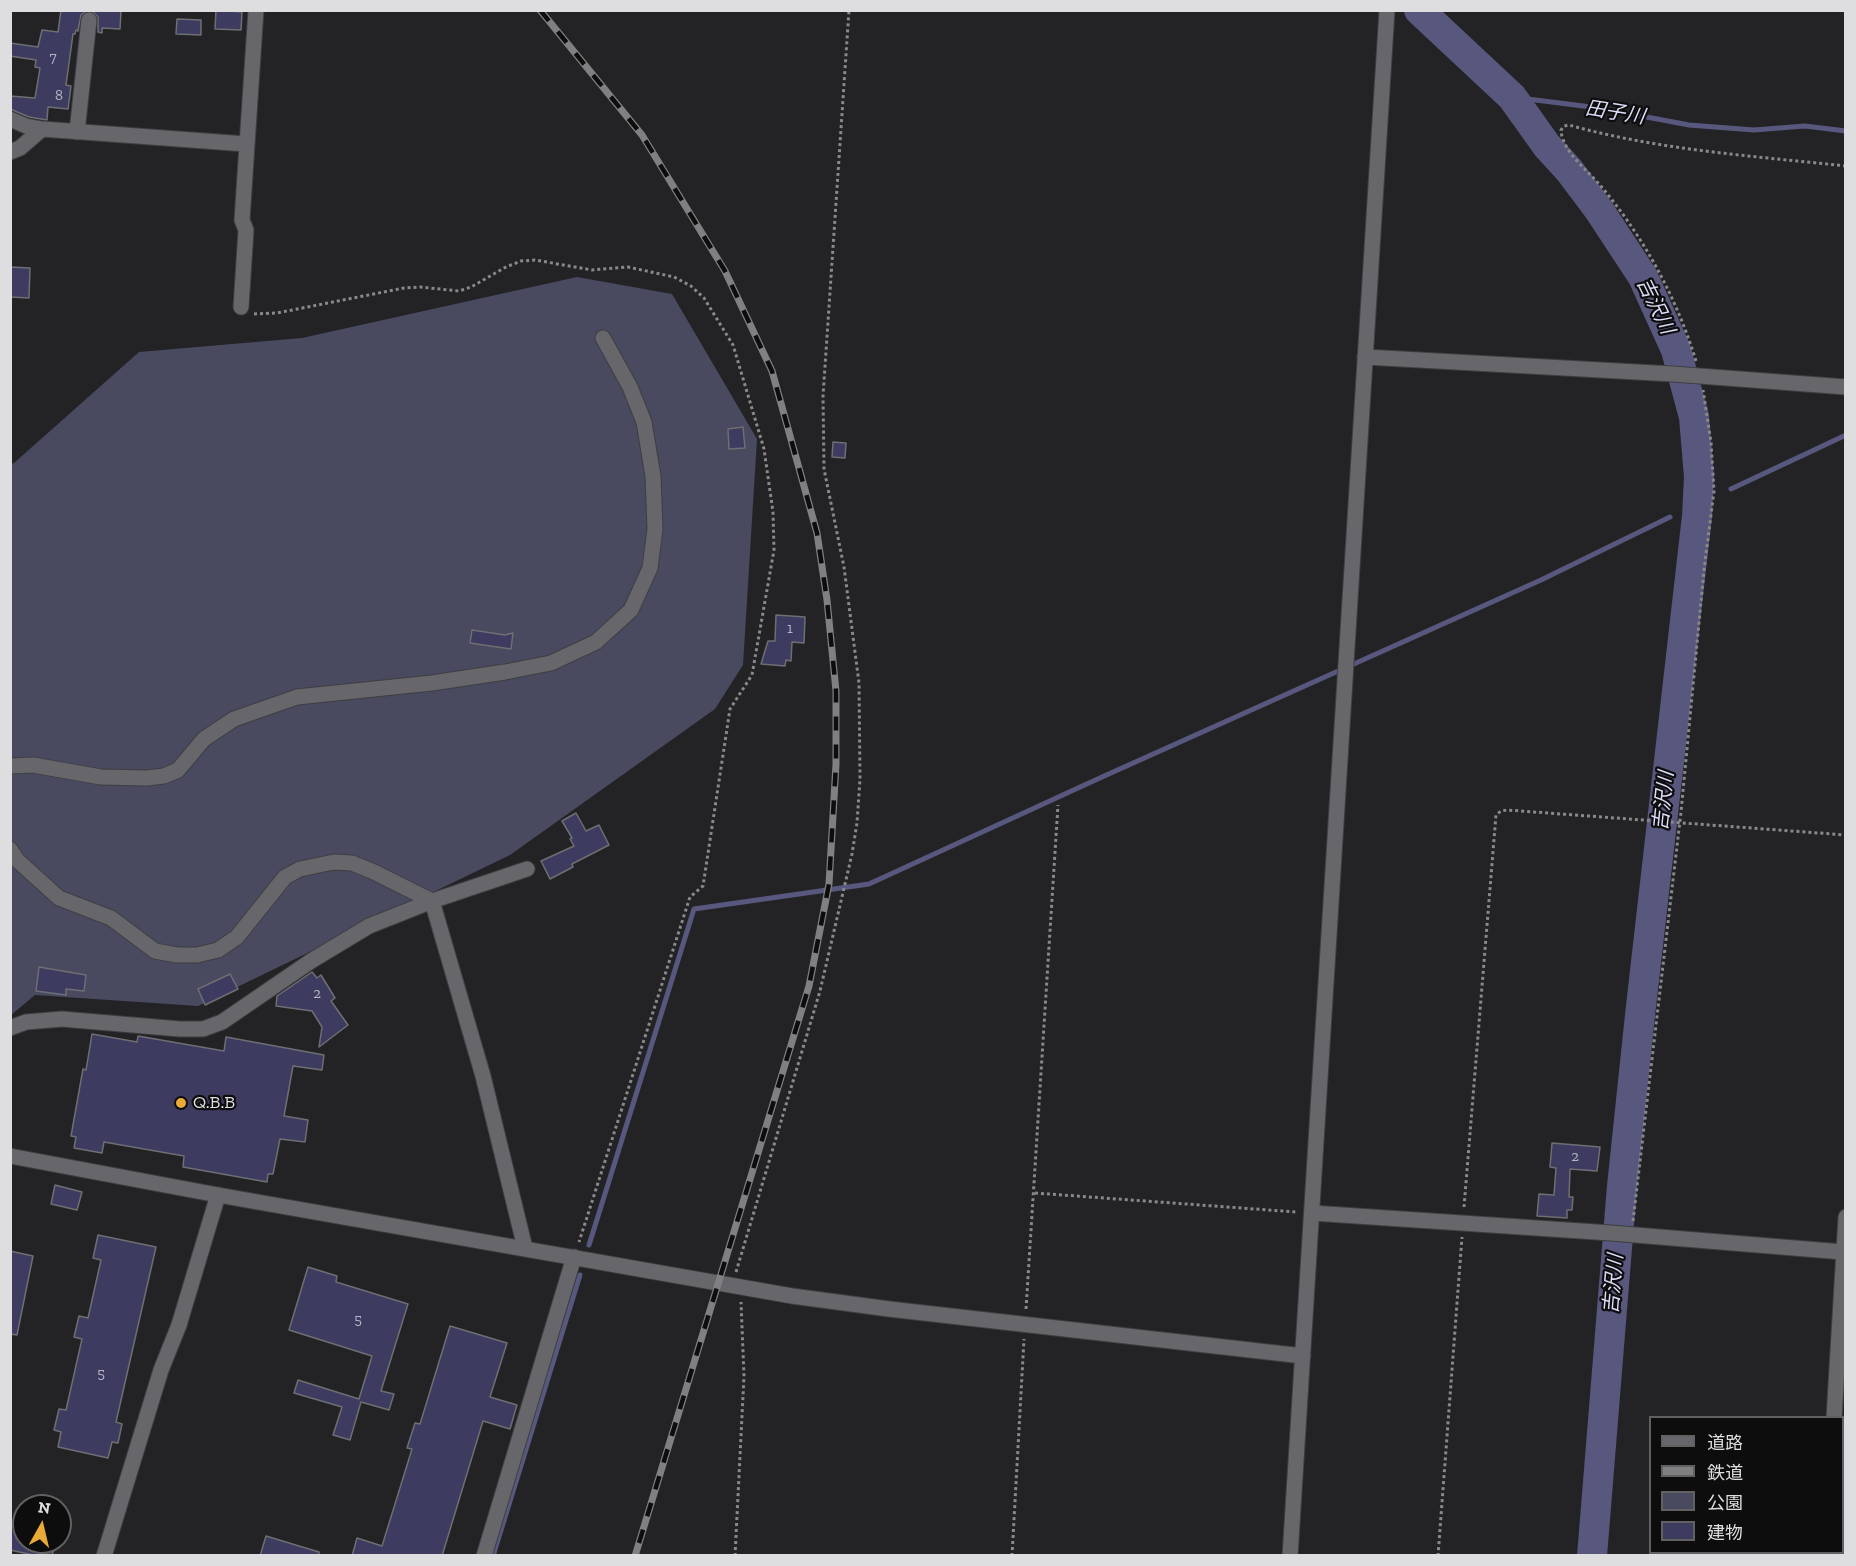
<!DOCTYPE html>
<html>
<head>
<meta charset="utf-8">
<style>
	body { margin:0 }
	#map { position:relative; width:1856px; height:1566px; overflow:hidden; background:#232326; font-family:"Zilla Slab","Noto Sans JP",serif }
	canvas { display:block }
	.frame { position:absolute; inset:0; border:12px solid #dedee0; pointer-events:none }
	.legend { position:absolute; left:1649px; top:1416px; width:195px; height:138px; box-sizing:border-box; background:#0d0d0e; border:2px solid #616162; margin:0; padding:8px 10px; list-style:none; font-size:18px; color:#dedee0 }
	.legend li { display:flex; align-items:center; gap:12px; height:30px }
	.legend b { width:30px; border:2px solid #616162 }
	.north { position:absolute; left:12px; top:1494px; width:60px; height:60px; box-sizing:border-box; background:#0d0d0e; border:2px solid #616162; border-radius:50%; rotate:8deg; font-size:16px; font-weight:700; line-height:24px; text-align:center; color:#dedee0 }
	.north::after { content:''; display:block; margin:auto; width:21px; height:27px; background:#e9aa38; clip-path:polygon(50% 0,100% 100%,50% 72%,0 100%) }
</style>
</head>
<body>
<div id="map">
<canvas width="1856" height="1566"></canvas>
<div class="frame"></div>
<ul class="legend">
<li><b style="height:8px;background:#67676b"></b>道路</li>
<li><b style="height:8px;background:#808082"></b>鉄道</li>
<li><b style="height:16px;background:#494960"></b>公園</li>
<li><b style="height:16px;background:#3d3c60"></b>建物</li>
</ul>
<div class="north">N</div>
</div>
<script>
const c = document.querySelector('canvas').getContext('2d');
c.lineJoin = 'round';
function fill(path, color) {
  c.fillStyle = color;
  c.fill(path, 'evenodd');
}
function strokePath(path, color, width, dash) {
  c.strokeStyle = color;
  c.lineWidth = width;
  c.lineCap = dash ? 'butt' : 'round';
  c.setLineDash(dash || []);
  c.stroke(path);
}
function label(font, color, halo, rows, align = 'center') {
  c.font = font + ' "Zilla Slab","Noto Sans JP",serif';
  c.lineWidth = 4.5;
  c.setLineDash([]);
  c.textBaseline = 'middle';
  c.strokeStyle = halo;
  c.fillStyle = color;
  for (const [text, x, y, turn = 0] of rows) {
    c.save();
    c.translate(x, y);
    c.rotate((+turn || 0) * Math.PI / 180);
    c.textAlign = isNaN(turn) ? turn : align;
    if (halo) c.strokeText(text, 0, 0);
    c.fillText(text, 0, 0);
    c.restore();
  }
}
const green = new Path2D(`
	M577 277 672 294 757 439 743 665 715 709 510 855 198 1006 35 995 11 1015V464L14 463 139 352 302 338Z`);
const stream = new Path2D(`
	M1512 97 1599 108 1689 125 1754 130 1805 126 1846 131
	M1731 489 1846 435
	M589 1245 694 909 869 884 1102 777 1541 580 1670 517
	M493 1556 580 1275`);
const river = new Path2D(`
	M1419 10 1512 97 1547 146 1569 170 1599 210 1643 277 1676 350 1694 417 1699 477 1697 516 1641 1006 1622 1186 1592 1556`);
const building = new Path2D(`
	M61 10H88L81 15 78 31 76 30 75 34H73L66 85 71 86 68 109 48 107 47 120 29 117 10 109V96L35 98 40 68 35 67 36 60 10 56V43L38 47 42 30 58 32Z
	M91 10H121L120 29 102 28V33L98 32V17Z
	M216 10 242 12 241 30 215 29Z
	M177 19 201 20V35L176 34Z
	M10 267 30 268 29 298 10 297Z
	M743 427 745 448 729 449 728 429Z
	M833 442 846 443 845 458 832 457Z
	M776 615 805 617 804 643 792 642 791 661 786 660 785 666 761 664 768 641H775Z
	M472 630 505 635 513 633 511 649 470 643Z
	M576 813 586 831 599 825 609 845 572 864 573 867 550 879 541 861 574 846 570 839 572 838 562 821Z
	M39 967 86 975 84 991 66 989V995L36 991Z
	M312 972 317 978 321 975 335 998 331 1001 348 1025 319 1047 322 1027 312 1011 276 1006 277 996Z
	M230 974 238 989 205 1005 198 989Z
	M92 1034 137 1042 138 1036 224 1051 226 1037 324 1055 322 1070 293 1066 284 1116 308 1120 305 1142 280 1139 273 1174H268L267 1182 183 1167 184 1156 104 1142 102 1153 74 1148 76 1137 71 1136 83 1069 86 1070Z
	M1552 1143 1600 1147 1597 1171 1570 1169 1569 1197H1573L1572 1210H1567V1218L1537 1216 1539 1194 1554 1195 1556 1168 1550 1167Z
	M55 1185 82 1192 77 1210 51 1204Z
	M98 1235 156 1247 116 1422 122 1424 118 1443 112 1442 108 1458 58 1447 61 1432 54 1430 59 1409 66 1410 82 1339 74 1337 79 1316 88 1318 101 1260 93 1258Z
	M10 1251 33 1256 17 1335 10 1334Z
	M308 1267 337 1276 336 1282 408 1304 381 1391 394 1394 389 1410 361 1402 350 1440 333 1435 342 1407 294 1393 298 1380 359 1399 372 1356 289 1330Z
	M450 1326 507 1343 490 1397 517 1405 510 1429 483 1421 442 1556H352L357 1538 382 1546 412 1449 407 1448 415 1423 420 1424Z
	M10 1526 24 1529V1542H55L52 1556H38L10 1550Z
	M266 1536 319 1552V1556H260Z`);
const path = new Path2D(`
	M254 314 277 313 404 288 420 287 459 291 471 287 506 267 521 261 535 260 592 270 628 267 674 277 691 286 704 298 733 345 764 449 773 512 774 550 752 675 730 709 703 886 690 897 579 1242
	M1696 361C1676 296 1643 236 1600 185 1587 170 1562 151 1561 130L1564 126 1569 125C1658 150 1753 156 1846 166
	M1035 1193 1296 1212
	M1464 1207 1496 815 1501 811 1507 810 1846 835
	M1633 1221 1681 812 1704 570 1714 491 1711 442 1703 390
	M736 1272 820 991 852 854 857 823 860 779 859 683 844 567 824 469 823 396 849 10
	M1026 1309 1058 805
	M735 1556 744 1376 741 1302
	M1012 1556 1024 1339
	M1438 1556 1462 1237`);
const minor = new Path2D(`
	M10 119 26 126 42 129 246 144
	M77 132 89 20
	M10 152 20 148 42 129
	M241 307 246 230 242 220 256 10
	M1365 357 1673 374 1846 387
	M10 766 33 765 101 777 147 778 164 776 178 770 204 739 234 719 297 697 432 683 505 672 551 663 596 642 631 610 650 568 655 529 653 476 644 422 630 387 603 338
	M10 849 17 860 59 898 111 918 155 951 177 955H197L218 950 237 937 285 877 300 869 334 862 352 863 374 872 432 901 483 1076 525 1248
	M10 1028 26 1022 62 1019 180 1029H203L222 1022 311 961 369 926 432 901 527 869
	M1312 1213 1611 1233 1843 1252
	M179 1325 218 1195
	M1834 1418 1846 1217
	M1842 1483H1846
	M484 1556 574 1257
	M1825 1556V1552`);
const tertiary = new Path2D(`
	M10 1156 218 1195 792 1296 889 1309 1303 1356
	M104 1556 161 1370 179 1325
	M1290 1556 1387 10`);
const rail = new Path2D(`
	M540 10 642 135 725 271 772 371 817 533 827 600 836 691V764L829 884 809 986 635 1556`);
const markers = [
	[181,1103,6,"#e9aa38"]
];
const numberNames = [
	["7",53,58],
	["8",59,96],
	["1",790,629],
	["2",317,994],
	["2",1575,1157],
	["5",358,1320],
	["5",101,1374]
];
const poiNames = [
	["Q.B.B",193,1103]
];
const waterNames = [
	["田子川",1615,113,9],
	["吉沢川",1655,306,64],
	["吉沢川",1664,801,-84],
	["吉沢川",1614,1284,-85]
];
fill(green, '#494960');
strokePath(stream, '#58577e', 5);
strokePath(river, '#58577e', 30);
fill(building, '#3d3c60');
strokePath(building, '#6e6f72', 1.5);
strokePath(minor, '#3e3f41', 17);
strokePath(tertiary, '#3e3f41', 17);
strokePath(path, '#89898c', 3, [3, 3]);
strokePath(minor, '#67676b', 15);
strokePath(tertiary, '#67676b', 15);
strokePath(rail, '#808082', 7);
strokePath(rail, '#0d0d0e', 4.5, [14]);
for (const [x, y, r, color] of markers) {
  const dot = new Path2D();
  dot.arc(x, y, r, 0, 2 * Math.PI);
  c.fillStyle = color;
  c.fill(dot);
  strokePath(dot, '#0d0d0e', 2);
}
label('15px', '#b6b6c0', null, numberNames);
label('18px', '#dedee0', '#0d0d0e', poiNames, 'left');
label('italic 20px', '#dbdcf7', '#0d0d0e', waterNames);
</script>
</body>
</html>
